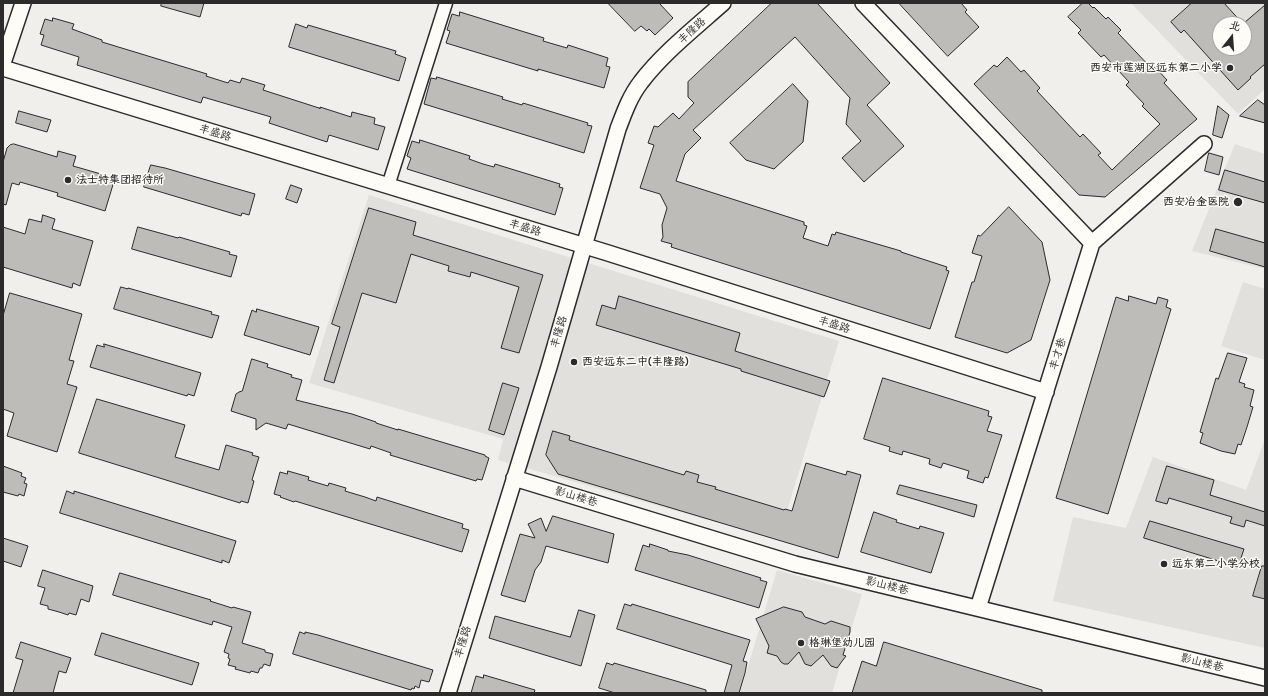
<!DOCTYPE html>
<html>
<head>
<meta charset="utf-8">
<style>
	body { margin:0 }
	#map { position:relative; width:1268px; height:696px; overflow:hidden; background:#f0efeb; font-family:"Patrick Hand","LXGW WenKai TC",sans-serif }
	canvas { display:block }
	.frame { position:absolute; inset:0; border:4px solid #2b2b2b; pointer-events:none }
	.north { position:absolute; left:1212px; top:16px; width:40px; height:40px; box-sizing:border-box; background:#fdfcf7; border:1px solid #a9a8a5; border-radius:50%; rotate:17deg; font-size:11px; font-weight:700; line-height:16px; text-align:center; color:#2b2b2b }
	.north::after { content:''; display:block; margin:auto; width:14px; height:18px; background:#2b2b2b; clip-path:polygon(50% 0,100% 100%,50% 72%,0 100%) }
</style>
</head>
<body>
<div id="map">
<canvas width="1268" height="696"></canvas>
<div class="frame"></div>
<div class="north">北</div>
</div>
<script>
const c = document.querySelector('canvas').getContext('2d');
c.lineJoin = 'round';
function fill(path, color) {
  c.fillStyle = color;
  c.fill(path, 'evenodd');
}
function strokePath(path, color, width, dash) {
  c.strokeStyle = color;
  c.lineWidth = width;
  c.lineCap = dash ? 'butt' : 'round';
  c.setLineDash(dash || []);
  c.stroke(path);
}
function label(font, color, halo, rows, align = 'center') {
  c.font = font + ' "Patrick Hand","LXGW WenKai TC",sans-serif';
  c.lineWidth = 3;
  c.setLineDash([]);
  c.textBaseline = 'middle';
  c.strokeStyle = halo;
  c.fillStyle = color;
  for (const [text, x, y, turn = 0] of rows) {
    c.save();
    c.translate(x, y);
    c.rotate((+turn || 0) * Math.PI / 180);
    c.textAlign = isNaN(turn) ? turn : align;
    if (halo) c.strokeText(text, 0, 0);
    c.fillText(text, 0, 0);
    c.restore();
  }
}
const built = new Path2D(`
	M1131 3H1265V89L1238 114ZM1220 24H1244V48H1220Z
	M1235 144 1265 154V269L1192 251Z
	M369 195 839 341 778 540 498 460 503 439 309 383Z
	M1243 282 1265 289V360L1221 346Z
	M1265 439V648L1053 601 1073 517 1126 528 1153 457 1246 490Z
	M777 570 862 594 832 693H740Z`);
const building = new Path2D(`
	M162 3H204L200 17 161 6Z
	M608 3H659L673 18 655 35 649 29 647 31 641 26 635 31Z
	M772 3H817L890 83 867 105 904 146 864 182 842 158 861 141 846 124 850 98 795 37 693 130 701 138 685 154 676 181 804 222V225L807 226 803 238 828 246 832 234 835 235 836 232 901 251V252L947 267 946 270 949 271 930 329 671 247 672 244 661 241 663 237 662 225 667 208 660 194 640 188 654 145 648 143 654 126 658 127 673 113 679 119 694 103 688 97V82Z
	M899 3H961L967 10 965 12 979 27 948 56Z
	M1083 3H1088L1093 8 1094 7 1106 19 1108 17 1121 30 1118 33 1153 70 1155 67 1167 80 1164 83 1197 119 1105 197 1079 195 974 84 994 65 997 67 1007 57 1021 72 1024 70 1040 88 1037 91 1080 137 1083 134 1101 153 1098 155 1112 170 1160 124 1142 106 1144 104 1126 85 1129 82 1104 55 1101 57 1078 33 1081 30 1068 17Z
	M1192 3H1224L1243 24H1220V48H1244V23L1265 5V64L1250 77 1251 78 1238 90 1184 30 1181 33 1171 22Z
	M460 12 544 38 543 41 567 48 568 45 608 58 606 66 610 67 604 88 538 69V71L446 43 450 31 447 30 452 14 459 16Z
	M53 18 74 24 72 29 102 40V42L207 74 206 76 228 83 230 80 240 83 242 78 265 85 263 90 319 108 320 109V107L351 117 352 112 375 118 374 124 385 127 378 150 329 135 327 142 269 123 271 117 203 97 201 103 77 65 79 57 41 45 44 35 40 34 45 19 52 21Z
	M296 24 307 28 308 25 396 51 395 54 406 58 399 81 289 47Z
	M437 77 503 97 502 99 522 105 523 103 588 123 587 125 592 126 584 153 424 104 431 78 436 79Z
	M793 84 808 101 803 142 774 169 746 160 730 143Z
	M1258 100 1265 105V123L1240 116Z
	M1218 106 1229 115 1222 138 1213 135Z
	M19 111 51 120 47 132 16 123Z
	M420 140 470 156 469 159 483 164 494 167 495 164 560 184 559 187 563 188 555 215 407 169 411 158 407 156 412 141 419 143Z
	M14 144 57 157 58 151 76 156 73 166 115 178 105 211 57 196 58 193 20 182 19 185 12 183 6 205 3 204V162L7 148 10 145Z
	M1209 153 1223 157 1219 175 1205 171Z
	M151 165 165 168 255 194 249 215 242 213 241 216 144 187Z
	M1225 170 1265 182V203L1219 190Z
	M291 185 302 189 297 203 286 199Z
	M1009 207 1042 242 1050 280 1031 340 1007 353 955 337 972 282H974L982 256 972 253 978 235 980 236Z
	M369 208 416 222 413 235 543 275 519 353 501 348 519 287 471 272 470 277 448 271 449 266 411 254 396 303 362 293 334 383 324 380 340 327 332 324Z
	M43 215 55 219 52 229 93 241 80 286 73 283 72 288 3 267V227L25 234 29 219 41 222Z
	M138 227 178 238 179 237 230 252 229 254 237 256 231 277 132 249Z
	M1216 229 1265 243V267L1210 251Z
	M121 287 128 289V288L212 312 211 314 219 316 212 338 114 309Z
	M10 293 82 314 69 360 74 361 67 384 77 387 57 452 7 436 14 413 3 409V316Z
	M619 296 740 333 735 351 830 381 824 397 741 371V369L596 325 602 305 615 309Z
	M1129 296 1156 304 1158 297 1168 300 1166 307 1171 309 1108 514 1056 498 1116 297 1128 301Z
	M257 309 319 327 310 355 244 335 252 310 256 312Z
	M104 344 201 373 194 396 188 394 187 396 90 367 97 345 104 347Z
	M1228 353 1247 358 1239 382 1245 384 1244 387 1254 390 1250 406 1253 407 1247 427 1241 445 1238 444 1235 454 1221 451 1200 443 1203 433 1200 432 1216 378 1218 379Z
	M252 359 268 364 267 367 292 375 291 377 302 380 296 400 352 414 376 422V423L398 430V429L485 455V456L489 458 482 480 477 479 476 481 390 455 391 453 371 446 370 449 288 424 286 429 266 423 256 430V419L231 411 236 394 239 392 242 391Z
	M883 378 989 411 988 416 992 417 987 431 1002 435 988 478 985 477 983 483 967 478 969 471 943 463 941 468 929 464 930 459 903 451 902 455 889 451 890 447 864 439Z
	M503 383 519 388 504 435 489 430Z
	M97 399 185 425 175 457 219 470 226 445 253 453 252 455 259 457 252 480 254 481 248 503 241 501 240 503 79 453Z
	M553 431 570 436 569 440 684 475 686 471 699 475 697 482 716 487 715 489 784 510 785 509 792 511 806 463 846 475 847 471 861 475 838 558 558 474 546 455Z
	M3 466 22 473 21 476 26 478 24 483 27 484 24 496 19 494 18 496 3 492Z
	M1167 466 1214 480 1210 495 1265 512V526L1246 520 1244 527 1230 523 1232 517 1169 498 1167 504 1156 501Z
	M288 471 309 477 308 480 328 486 329 483 346 488 345 491 365 497 376 501 377 497 463 524 462 528 469 530 462 552 295 501 294 502 280 497 281 496 274 494 280 472 287 474Z
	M900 485 977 505 974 517 897 494Z
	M67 491 74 494V491L236 541 229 563 222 560V563L60 513Z
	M874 512 897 520 896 522 919 529 920 526 944 533 931 573 861 552Z
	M553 516 614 534 608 563 546 546 541 562 535 570 525 602 501 595 520 534 535 538 528 524 541 518 546 531Z
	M1150 521 1244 549 1238 567 1144 538Z
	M3 538 28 546 21 567 3 561Z
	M650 544 668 550V551L688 555 761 578 760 580 767 582 759 608 635 570 643 545 649 547Z
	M1262 566H1265V599L1253 596Z
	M43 570 93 586 89 602 81 599 76 615 69 613 68 615 59 612 48 609V606L40 604 45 588 38 586Z
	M120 573 211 600 210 601 232 608 233 607 251 612 242 643 265 650V652L273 654 270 666 264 664 262 668H260L258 673 251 671 250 673 235 669 236 667 228 665 230 659 228 658 229 654 224 652 232 627 213 621 212 625 113 595Z
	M625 604 631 606 632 604 750 640 743 661 747 662 745 673 739 693H724L732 665 617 629Z
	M784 607 802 612 805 617 825 624 831 621 850 627V632L843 655 846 656 837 668 831 666 823 655 811 666 805 664 799 652 788 664H784L781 662 777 656 767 653 769 646 756 619Z
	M579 610 595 615 581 666 489 638 495 616 570 637Z
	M300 632 305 634V632L318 635 433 670 429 682 421 680 419 688 415 686 414 689 412 688 411 690 293 654Z
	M102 633 199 663 192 685 95 655Z
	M21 642 71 658 66 673 59 671 53 693H13L23 660 16 658Z
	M884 642 1042 690V693H852L862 661 876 666Z
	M607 663 613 665 614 663 676 681 706 690V693H615L599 688Z
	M484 675 535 690 534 693H471L476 676 483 678Z`);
const minor = new Path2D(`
	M388 186 446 3`);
const tertiary = new Path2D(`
	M863 3 1092 243
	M3 63 23 3
	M3 68 608 253 1046 392
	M514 478 795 564 1265 678
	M978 608 1092 243 1204 144
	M448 693 549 367 618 129C624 113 630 96 641 82 662 54 696 27 723 3`);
const markers = [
	[1230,68,4,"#2b2b2b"],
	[68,180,4,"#2b2b2b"],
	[1238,202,5,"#2b2b2b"],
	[574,362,4,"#2b2b2b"],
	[1164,564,4,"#2b2b2b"],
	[801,643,4,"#2b2b2b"]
];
const streetNames = [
	["丰隆路",692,31,-42],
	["丰盛路",215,133,17],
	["丰盛路",525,228,17],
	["丰盛路",834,325,18],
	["丰隆路",559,332,-73],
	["丰才巷",1058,354,-73],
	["影山楼巷",576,497,17],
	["影山楼巷",887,586,14],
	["丰隆路",463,642,-73],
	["影山楼巷",1202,663,14]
];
const poiNames = [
	["西安市莲湖区远东第二小学",1222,68,"right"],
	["法士特集团招待所",76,180],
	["西安冶金医院",1229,202,"right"],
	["西安远东二中(丰隆路)",582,362],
	["远东第二小学分校",1172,564],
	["格琳堡幼儿园",809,643]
];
fill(built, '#e1e0dc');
fill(building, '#bdbcb8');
strokePath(building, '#2b2b2b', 1);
strokePath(minor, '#2b2b2b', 15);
strokePath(tertiary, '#2b2b2b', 18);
strokePath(minor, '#fdfcf7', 12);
strokePath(tertiary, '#fdfcf7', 15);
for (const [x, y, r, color] of markers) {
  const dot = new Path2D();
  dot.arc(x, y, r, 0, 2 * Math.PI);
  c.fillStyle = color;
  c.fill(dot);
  strokePath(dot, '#fdfcf7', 1.5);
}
label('11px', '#2b2b2b', '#fdfcf7', streetNames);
label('bold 11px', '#2b2b2b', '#fdfcf7', poiNames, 'left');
</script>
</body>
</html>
